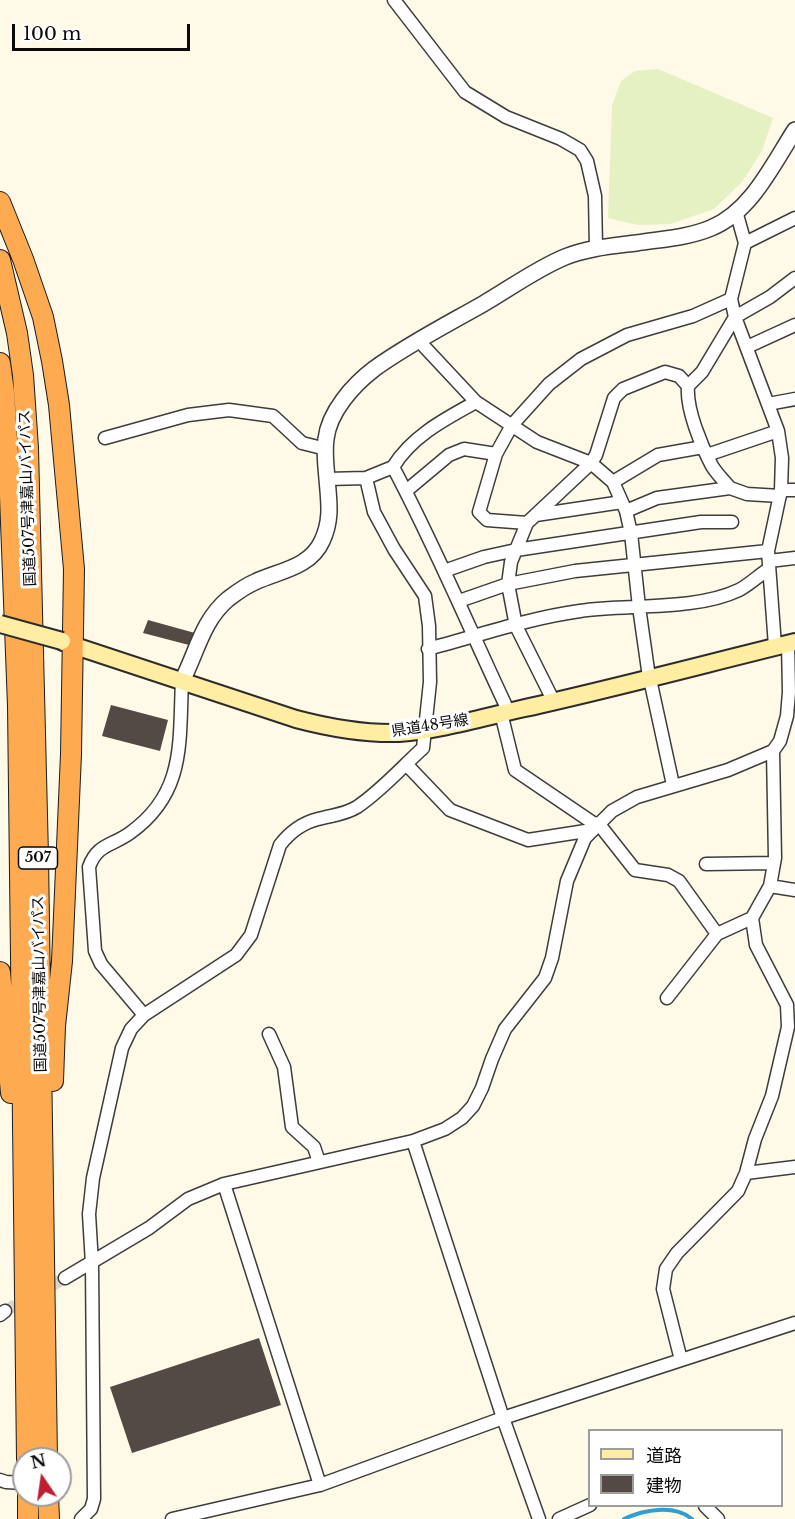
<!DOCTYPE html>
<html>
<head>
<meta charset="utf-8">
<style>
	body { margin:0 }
	#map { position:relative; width:795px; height:1519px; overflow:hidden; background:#fff9e8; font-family:"Libre Baskerville","Noto Sans JP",serif }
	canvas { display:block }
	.legend { position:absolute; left:588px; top:1429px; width:195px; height:78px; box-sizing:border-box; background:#fff; border:2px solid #9d9d9d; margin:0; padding:8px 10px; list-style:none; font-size:18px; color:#0a0a0a }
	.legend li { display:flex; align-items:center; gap:12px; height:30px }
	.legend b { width:30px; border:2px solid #9d9d9d }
	.north { position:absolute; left:12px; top:1447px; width:60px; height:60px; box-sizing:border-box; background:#fff; border:2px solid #9d9d9d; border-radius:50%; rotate:347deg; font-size:16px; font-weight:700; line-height:24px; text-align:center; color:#0a0a0a }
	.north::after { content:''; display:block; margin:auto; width:21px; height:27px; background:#bf1e33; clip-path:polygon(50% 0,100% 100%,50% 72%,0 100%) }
	.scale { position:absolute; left:12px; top:24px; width:178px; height:27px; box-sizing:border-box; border:3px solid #0a0a0a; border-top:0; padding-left:8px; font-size:18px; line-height:21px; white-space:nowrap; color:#0a0a0a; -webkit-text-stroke:4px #fff; paint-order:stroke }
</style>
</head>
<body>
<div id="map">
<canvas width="795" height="1519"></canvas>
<ul class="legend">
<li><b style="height:8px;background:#ffeda3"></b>道路</li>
<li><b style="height:16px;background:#534a46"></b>建物</li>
</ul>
<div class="north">N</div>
<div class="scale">100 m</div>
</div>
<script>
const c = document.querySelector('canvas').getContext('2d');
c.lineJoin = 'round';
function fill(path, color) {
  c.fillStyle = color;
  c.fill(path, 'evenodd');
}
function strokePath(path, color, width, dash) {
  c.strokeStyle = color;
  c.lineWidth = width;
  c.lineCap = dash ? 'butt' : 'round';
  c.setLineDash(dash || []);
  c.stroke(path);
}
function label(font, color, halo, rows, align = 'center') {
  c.font = font + ' "Libre Baskerville","Noto Sans JP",serif';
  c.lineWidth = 6;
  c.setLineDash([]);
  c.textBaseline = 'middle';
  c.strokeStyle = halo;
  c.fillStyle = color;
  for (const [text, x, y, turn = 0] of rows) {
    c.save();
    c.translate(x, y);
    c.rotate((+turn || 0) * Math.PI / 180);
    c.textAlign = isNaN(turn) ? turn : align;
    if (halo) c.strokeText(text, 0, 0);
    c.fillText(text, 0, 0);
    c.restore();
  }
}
const pitch = new Path2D(`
	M658 69 773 118 762 151 742 182 714 209 670 224 638 225 608 218 612 105 621 81 635 71Z`);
const stream = new Path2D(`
	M624 1519C643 1510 674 1504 692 1519`);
const building = new Path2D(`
	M148 620 195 633 189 645 143 633Z
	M111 705 168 720 160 751 102 736Z
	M259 1338 281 1405 132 1453 110 1387Z`);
const minorTunnel = new Path2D(`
	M5 1311 65 1278`);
const minor = new Path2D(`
	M394 0 465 92 506 117 561 139 580 150 587 161 595 196 596 248
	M736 211 745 243 731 299 735 317 778 431 782 458 781 490 768 551 775 646
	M745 243 795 218
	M419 341 476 402 537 442 591 463 613 482 626 511 631 533 639 607 648 670 673 785
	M747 347 795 325
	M476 402C445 419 412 436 393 467 434 544 468 625 505 704L506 712
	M768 404 795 399
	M105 438 188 415 229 410 273 416 302 443 326 449
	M707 455 778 431
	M327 479 366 478 393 467
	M613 482 658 455 703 447
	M730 488C724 481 717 474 712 466 701 445 686 409 688 386L702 372 735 317 770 297 795 278
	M781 490H795
	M406 491 449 455 464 449 496 454
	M626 511 657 498 730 488 747 494 780 496
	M536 515 622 502
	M527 523 487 520 479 512 496 454 512 425 549 384 581 359 627 335 693 316 731 299
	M769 561 795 558
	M444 571 484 557 516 550 701 522H732
	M459 601 508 584 575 571 768 551
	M428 649C477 636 529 618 580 611 627 604 695 611 739 590 749 585 759 575 769 569
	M551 702 550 694 516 626 508 584 511 562 527 523 591 463 596 455 614 398 623 389 665 372 679 376 688 386
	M501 713 515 770 596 825
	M406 764 450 810 528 840 592 830
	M598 823 635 870 668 875 679 881 717 934
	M706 864 774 863
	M770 886 795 890
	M667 998 717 934 752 918
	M144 1015 101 964 95 951 89 867C97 844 112 846 130 833 186 793 179 742 182 681
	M269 1034 284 1067 292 1127 314 1147 319 1162
	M413 1141 503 1418 539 1519
	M746 1173 795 1167
	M224 1184 320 1485
	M65 1278 149 1228 188 1199 224 1184 413 1141 445 1129 462 1118 473 1106 482 1088 492 1059 505 1029 545 978 552 958 567 881 585 838 612 811 637 797 728 770 773 751 780 741 787 716 789 692 788 643
	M0 1315 5 1311
	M681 1360 663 1289 666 1269 677 1253 738 1191 746 1173 755 1139 772 1096 788 1027 787 1005 756 945 752 918 770 886 775 858 773 751
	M0 1480 6 1482 24 1483
	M705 1506 718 1519
	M81 1519 91 1509 94 1499 92 1264 89 1214 93 1178 122 1048 131 1029 144 1015 236 955 251 935 280 845C290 832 302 823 318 819 332 815 344 815 357 807 381 791 402 767 423 748L430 682 429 626 425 596 394 549 374 512 366 478
	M172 1519 320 1485 503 1418 795 1323
	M559 1519 590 1505`);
const tertiary = new Path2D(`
	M182 681C197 652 202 621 228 599 236 593 245 586 255 582 278 571 310 568 322 541 332 520 329 502 327 479 326 466 324 452 326 439 329 412 353 385 374 369 407 345 446 325 483 304 509 289 536 269 565 257 587 248 612 246 636 243 661 239 687 238 711 228 751 212 773 164 795 130`);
const secondary = new Path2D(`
	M63 642 296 719C330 728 364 734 399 733 441 730 484 717 525 708 615 688 705 664 795 642`);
const trunk = new Path2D(`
	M0 202 23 259 43 317 52 361 59 405 74 569 71 754 62 961 55 1026 53 1081
	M0 260 17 333 23 375 28 448 38 856 47 1459
	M0 363 4 392 9 470 18 706 27 1459
	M0 972 11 1093
	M28 1495V1519
	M48 1495 49 1519`);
const secondaryBridge = new Path2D(`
	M0 624 62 641`);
const shields = [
	[38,858,39]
];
const shieldNames = [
	["507",38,858]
];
const streetNames = [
	["国道507号津嘉山バイパス",28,498,-92],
	["県道48号線",430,726,-9],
	["国道507号津嘉山バイパス",40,984,-91]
];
fill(pitch, '#e5f1c3');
strokePath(stream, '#2e9fd3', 4);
fill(building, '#534a46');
strokePath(minorTunnel, '#dad5c7', 12, [12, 6]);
strokePath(minor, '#3d3d3d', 15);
strokePath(tertiary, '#3d3d3d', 18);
strokePath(secondary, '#2c2c2c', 20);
strokePath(trunk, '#1b1b1b', 22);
strokePath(minor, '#fff', 12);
strokePath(tertiary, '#fff', 15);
strokePath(secondary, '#ffeda3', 16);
strokePath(trunk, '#fdaa51', 20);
strokePath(secondaryBridge, '#2c2c2c', 20, []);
strokePath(secondaryBridge, '#ffeda3', 16);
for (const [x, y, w] of shields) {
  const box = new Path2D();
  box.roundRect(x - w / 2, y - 11, w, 22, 4.5);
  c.fillStyle = '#fff';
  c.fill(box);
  strokePath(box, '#0a0a0a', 1.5);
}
label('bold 14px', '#0a0a0a', null, shieldNames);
label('15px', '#0a0a0a', '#fff', streetNames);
</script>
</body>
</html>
